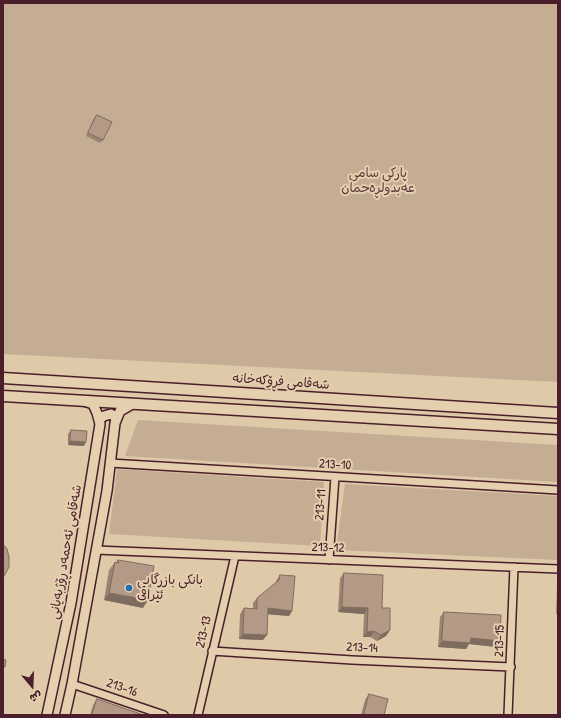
<!DOCTYPE html>
<html>
<head>
<meta charset="utf-8">
<style>
	body { margin:0 }
	#map { position:relative; width:561px; height:718px; overflow:hidden; background:#dec9a9; font-family:"Patrick Hand","Playpen Sans Arabic",sans-serif }
	canvas { display:block }
	.frame { position:absolute; inset:0; border:4px solid #4a1f2b; pointer-events:none }
	.north { position:absolute; left:12px; top:666px; width:40px; height:40px; -webkit-text-stroke:3px #e4d0ae; paint-order:stroke; rotate:161deg; font-size:11px; font-weight:700; line-height:16px; text-align:center; color:#4a1f2b }
	.north::after { content:''; display:block; margin:auto; width:14px; height:18px; background:#4a1f2b; clip-path:polygon(50% 0,100% 100%,50% 72%,0 100%) }
</style>
</head>
<body>
<div id="map">
<canvas width="561" height="718"></canvas>
<div class="frame"></div>
<div class="north">ش</div>
</div>
<script>
const c = document.querySelector('canvas').getContext('2d');
c.lineJoin = 'round';
function fill(path, color) {
  c.fillStyle = color;
  c.fill(path, 'evenodd');
}
function strokePath(path, color, width, dash) {
  c.strokeStyle = color;
  c.lineWidth = width;
  c.lineCap = dash ? 'butt' : 'round';
  c.setLineDash(dash || []);
  c.stroke(path);
}
function label(font, color, halo, rows, align = 'center') {
  c.font = font + ' "Patrick Hand","Playpen Sans Arabic",sans-serif';
  c.lineWidth = 4;
  c.setLineDash([]);
  c.textBaseline = 'middle';
  c.strokeStyle = halo;
  c.fillStyle = color;
  for (const [text, x, y, turn = 0] of rows) {
    c.save();
    c.translate(x, y);
    c.rotate((+turn || 0) * Math.PI / 180);
    c.textAlign = isNaN(turn) ? turn : align;
    if (halo) c.strokeText(text, 0, 0);
    c.fillText(text, 0, 0);
    c.restore();
  }
}
const green = new Path2D(`
	M3 3H558V382L3 354Z
	M138 420 558 445V482L125 456Z
	M117 469 324 482 320 546 109 534Z
	M345 484 558 496V560L336 550Z`);
const minor = new Path2D(`
	M110 463 558 490
	M96 550 558 569
	M329 560 335 477
	M212 651 352 660 511 667
	M72 684 164 715
	M198 715 235 556
	M508 715 514 567`);
const tertiary = new Path2D(`
	M100 419 104 416 111 414 115 417 116 421
	M47 715 71 603 100 424 97 413 93 404 84 401
	M65 715 72 684 107 491 115 423 120 411 132 404`);
const secondary = new Path2D(`
	M3 378 558 413
	M3 396 558 429`);
const wall = new Path2D(`
	M97 115 103 140 100 143 86 136 94 118Z
	M71 430 84 446 68 445V434Z
	M118 560 143 608 104 600 109 570 115 562 116 563Z
	M344 573 382 608 390 630 386 636 377 641 370 637H363L364 614 338 612 340 578Z
	M280 575 292 611 289 616 268 614 263 640 239 639 240 614 244 608 253 609V603L257 598 276 583V581Z
	M558 584V614H556L557 586Z
	M444 612 500 641 496 647 469 644 466 649 438 647 440 617Z
	M369 694 384 715H361L365 700Z
	M97 699 142 715H90L93 705Z`);
const shadedWall = new Path2D(`
	M70 441 86 442 84 446 68 445Z
	M109 593 148 600 143 608 104 600Z
	M342 607 368 608 364 614 338 612Z
	M268 608 292 611 289 616 264 614Z
	M390 630 386 636 377 641 381 635Z
	M374 631 370 637H363L367 632Z
	M243 634 267 635 263 640 239 639Z
	M471 638 500 641 496 647 469 644 466 649 438 647 442 641Z`);
const building = new Path2D(`
	M97 115 112 122 103 140 88 133Z
	M71 430 87 431 86 442 70 441Z
	M3 544 7 549 9 557V567L3 578Z
	M118 560 154 566 148 600 109 593 115 562 118 563Z
	M344 573 383 575 382 608H390V630L381 635 374 631 367 632 368 608 342 607Z
	M280 575 295 576 292 611 268 608 267 635 243 634 244 608 257 609V598L279 580Z
	M444 612 501 615 500 641 471 638 470 643 442 641Z
	M3 659 6 660 5 667H3Z
	M369 694 388 699 384 715H364Z
	M97 699 141 714 142 715H92Z`);
const markers = [
	[129,588,4,"#1f6fb2"]
];
const parkNames = [
	["پارکی سامی",378,174],
	["عەبدولڕەحمان",378,189]
];
const streetNames = [
	["شەقامی فڕۆکەخانە",281,382,4],
	["213-10",335,465,3],
	["213-11",321,505,-86],
	["213-12",328,548,2],
	["شەقامی ئەحمەد ڕۆژبەیانی",66,552,-80],
	["213-13",204,632,-77],
	["213-15",500,641,-88],
	["213-14",362,648,3],
	["213-16",122,688,19]
];
const poiNames = [
	["بانکی بازرگانی",137,581],
	["ئێراقی",137,596]
];
fill(green, '#c5ad94');
strokePath(minor, '#4a1f2b', 10);
strokePath(tertiary, '#4a1f2b', 12);
strokePath(secondary, '#4a1f2b', 13);
strokePath(minor, '#e4d0ae', 7);
strokePath(tertiary, '#e4d0ae', 9);
strokePath(secondary, '#e4d0ae', 10);
fill(wall, '#9b8473');
fill(shadedWall, '#7e6c5e');
fill(building, '#b49a86');
strokePath(building, '#7e6c5e', 1);
for (const [x, y, r, color] of markers) {
  const dot = new Path2D();
  dot.arc(x, y, r, 0, 2 * Math.PI);
  c.fillStyle = color;
  c.fill(dot);
  strokePath(dot, '#e4d0ae', 1.5);
}
label('13px', '#5c343b', '#e4d0ae', parkNames);
label('13px', '#4a1f2b', '#e4d0ae', streetNames);
label('13px', '#4a1f2b', '#e4d0ae', poiNames, 'left');
</script>
</body>
</html>
